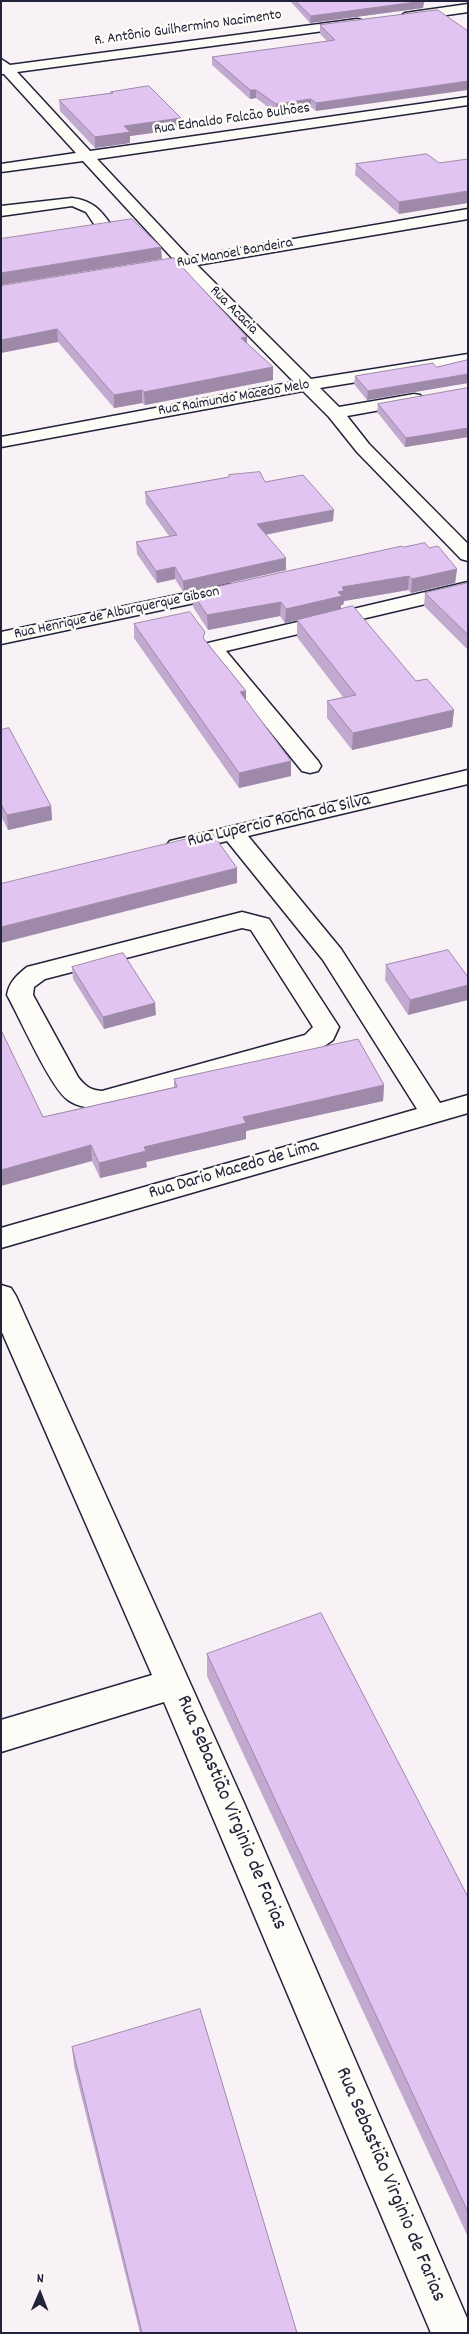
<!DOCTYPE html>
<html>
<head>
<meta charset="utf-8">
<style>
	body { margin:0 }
	#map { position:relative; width:469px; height:2334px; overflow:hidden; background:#f8f1f6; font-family:Dekko,sans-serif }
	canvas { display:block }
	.frame { position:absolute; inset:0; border:2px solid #22223b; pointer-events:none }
	.north { position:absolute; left:15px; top:2269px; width:50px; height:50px; -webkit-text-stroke:4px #fdfcf7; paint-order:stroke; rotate:1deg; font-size:14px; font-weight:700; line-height:20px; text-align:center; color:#22223b }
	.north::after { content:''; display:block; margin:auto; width:18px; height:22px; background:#22223b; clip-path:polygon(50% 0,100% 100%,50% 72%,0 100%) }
</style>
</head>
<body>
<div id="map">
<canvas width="469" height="2334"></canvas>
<div class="frame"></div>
<div class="north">N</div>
</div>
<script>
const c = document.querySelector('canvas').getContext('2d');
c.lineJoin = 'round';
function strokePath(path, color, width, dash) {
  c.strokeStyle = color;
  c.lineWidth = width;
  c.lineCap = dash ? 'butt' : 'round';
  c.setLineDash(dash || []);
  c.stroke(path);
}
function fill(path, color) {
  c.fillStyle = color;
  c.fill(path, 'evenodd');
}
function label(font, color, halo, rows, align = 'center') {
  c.font = font + ' Dekko,sans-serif';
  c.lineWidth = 5;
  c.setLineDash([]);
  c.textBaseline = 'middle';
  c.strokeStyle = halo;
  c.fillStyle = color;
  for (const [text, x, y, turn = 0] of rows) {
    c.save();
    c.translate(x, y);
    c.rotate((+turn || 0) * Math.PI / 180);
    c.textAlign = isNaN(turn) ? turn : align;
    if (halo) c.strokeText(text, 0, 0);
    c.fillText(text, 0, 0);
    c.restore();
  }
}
const minor = new Path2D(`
	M468 4V12L405 21 399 17 405 13Z
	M357 19 361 20 363 23 361 26 17 72 90 151 468 97V105L97 159 189 257 468 209V219L197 265 311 379 468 354V364L320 388 339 407 414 394 420 395 423 399 420 403 347 416 369 444 468 544V561L461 559 357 452 329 417 303 391 1 447V437L294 382 182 268H165L163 265 165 262 174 260 83 161 1 172V164L76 153 4 74H1V59L10 65Z
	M72 198C93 201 100 209 112 226L106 234 1 251V241L96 227 86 212 72 206 1 216V206Z
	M468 582V594L226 651 318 761 321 766 318 771 310 773 302 771 205 651 208 643Z
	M230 584 237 586 240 590 237 594 1 644V632Z
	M468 770V784L248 836 341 949 440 1103 468 1095V1113L1 1248V1228L417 1109 323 960 227 841 178 853 170 851 166 846 170 841Z
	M242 912 269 919 339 1027 333 1040 323 1047 102 1109C91 1108 77 1107 68 1100 50 1087 20 1018 7 995 9 982 17 975 27 967ZM242 928 251 930 313 1027 305 1035 102 1091C90 1090 85 1086 78 1077L33 995 34 987 45 979Z
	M1 1285 11 1288 16 1296 244 1803 467 2318 468 2333H431L164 1702 1 1752V1720L152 1675 1 1330Z`);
const wall = new Path2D(`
	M290 1H424L423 8 310 23Z
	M438 10 316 111 311 107 276 113 256 98 250 99 212 65V57L327 41 320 34V25Z
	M111 92 181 118V129L130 136V143L95 148 60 111 59 100 111 93Z
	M427 154 399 214 355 175 356 164Z
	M1 286 247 337V343L273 367V380L145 405 142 403 114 408 58 342Z
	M468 360V383L367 400 354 384 355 376 436 367Z
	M468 388V437L405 447 377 412 378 404Z
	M229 475 265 482 333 521 266 535 286 570 184 593 175 579 157 583 137 554 136 542 169 536 146 504 145 492 229 477Z
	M403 547 429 548 457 569 455 583 411 593 408 590 344 601 343 605H341V609L416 681 454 710 452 727 352 750 327 718V701L343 697 297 637V620L309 617 285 623 280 616 208 630 193 607 192 592Z
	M468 583V650L424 606 425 593Z
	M134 624 205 640 246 691V701L291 776 239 788 134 638Z
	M1 730 51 806 52 820 8 830 1 816Z
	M448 950 408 1015 385 980 386 965Z
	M72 967 156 1015 104 1029 73 979Z
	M174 1079 384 1085 383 1101 246 1131V1139L146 1162 147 1167 100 1178 92 1161 43 1117 174 1087Z
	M207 1654 468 1897V2237L207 1676Z
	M72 2047 297 2333H140L74 2066Z`);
const shadedWall = new Path2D(`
	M424 1 423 8 310 23 311 16Z
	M468 81V90L316 111V103Z
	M250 90H256V98L250 99Z
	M311 99V107L276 113V104Z
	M181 118V129L130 136V143L95 148V137L124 126Z
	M468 191V203L399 214V202Z
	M161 247 162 259 1 285V273Z
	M57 329 58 342 1 353V340Z
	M247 337V349L241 338Z
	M273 367V380L145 405 144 392Z
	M468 374V383L367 400 368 391Z
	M142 390V403L114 408V395Z
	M468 428V437L405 447 406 438Z
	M334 510 333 521 257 536V524Z
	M286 558V570L184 593 183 581Z
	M175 567V579L157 583 156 571Z
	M457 569 455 583 411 593 412 579Z
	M409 576 408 590 344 601 343 605H341V610L285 623 286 609 338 592 342 587Z
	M281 602 280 616 208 630 207 615Z
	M246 691V705L240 692Z
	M454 710 452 727 352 750 353 733Z
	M291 761V776L239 788V773Z
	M51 806 52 820 8 830 7 815Z
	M237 868V883L1 943V927Z
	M468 985V1000L408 1015 410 1000Z
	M155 1003 156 1015 104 1029 103 1017Z
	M384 1085 383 1101 246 1131V1139L146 1162 147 1167 100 1178 99 1163 144 1147 243 1117Z
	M91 1145 92 1161 1 1186V1170Z`);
const building = new Path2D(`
	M296 1H424L311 16Z
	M438 10 468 31V81L316 103 311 99 276 104 256 90H250L212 57 335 40 320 25Z
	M149 86 181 118 124 126 130 132 95 137 59 100 113 93 111 92Z
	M427 154 439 163 468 159V191L399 202 356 164Z
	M132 219 161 247 1 273V239Z
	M174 258 247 337 241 338 273 367 144 392 142 390 114 395 57 329 1 340V286Z
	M468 360V374L368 391 355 376 433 363 436 367Z
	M468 388V428L406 438 378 404Z
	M260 472 265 482 303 475 334 510 257 524 286 558 183 581 175 567 156 571 136 542 177 535 145 492 229 477V475Z
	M425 543 429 548 438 546 457 569 412 579 409 576 342 587 344 591 338 592 342 596 286 609 281 602 207 615 192 592 402 546 403 547Z
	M468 583V635L425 593Z
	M353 606 416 681 427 679 454 710 353 733 327 701 356 695 297 620Z
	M190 612 205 632 203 638 246 691 240 692 291 761 239 773 134 624Z
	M9 728 51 806 7 815 1 804V730Z
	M212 833 237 868 1 927V884Z
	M448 950 468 977V985L410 1000 386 965Z
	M123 953 155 1003 103 1017 72 967Z
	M1 1030 43 1117 177 1087 174 1079 358 1039 384 1085 243 1117 246 1123 144 1147 146 1151 99 1163 91 1145 1 1170Z
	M321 1613 468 1897V2212L207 1654Z
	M200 2009 297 2333H142L72 2047Z`);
const farStreetnames = [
	["R. Antônio Guilhermino Nacimento",188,29,-8],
	["Rua Ednaldo Falcão Bulhões",232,120,-8],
	["Rua Manoel Bandeira",235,254,-10],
	["Rua Acacia",233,311,45],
	["Rua Raimundo Macedo Melo",234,399,-10],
	["Rua Henrique de Alburquerque Gibson",117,614,-12]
];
const streetNames = [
	["Rua Lupercio Rocha da Silva",279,822,-13],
	["Rua Dario Macedo de Lima",234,1171,-16]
];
const nearStreetnames = [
	["Rua Sebastião Virginio de Farias",230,1813,67],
	["Rua Sebastião Virginio de Farias",389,2185,67]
];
strokePath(minor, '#22223b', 3);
fill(minor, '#fdfcf7');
fill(wall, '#c2a9d0');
fill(shadedWall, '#9e89a9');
fill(building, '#e2c4f2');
strokePath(building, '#9e89a9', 1);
label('15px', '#22223b', '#fdfcf7', farStreetnames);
label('18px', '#22223b', '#fdfcf7', streetNames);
label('21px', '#22223b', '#fdfcf7', nearStreetnames);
</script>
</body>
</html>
